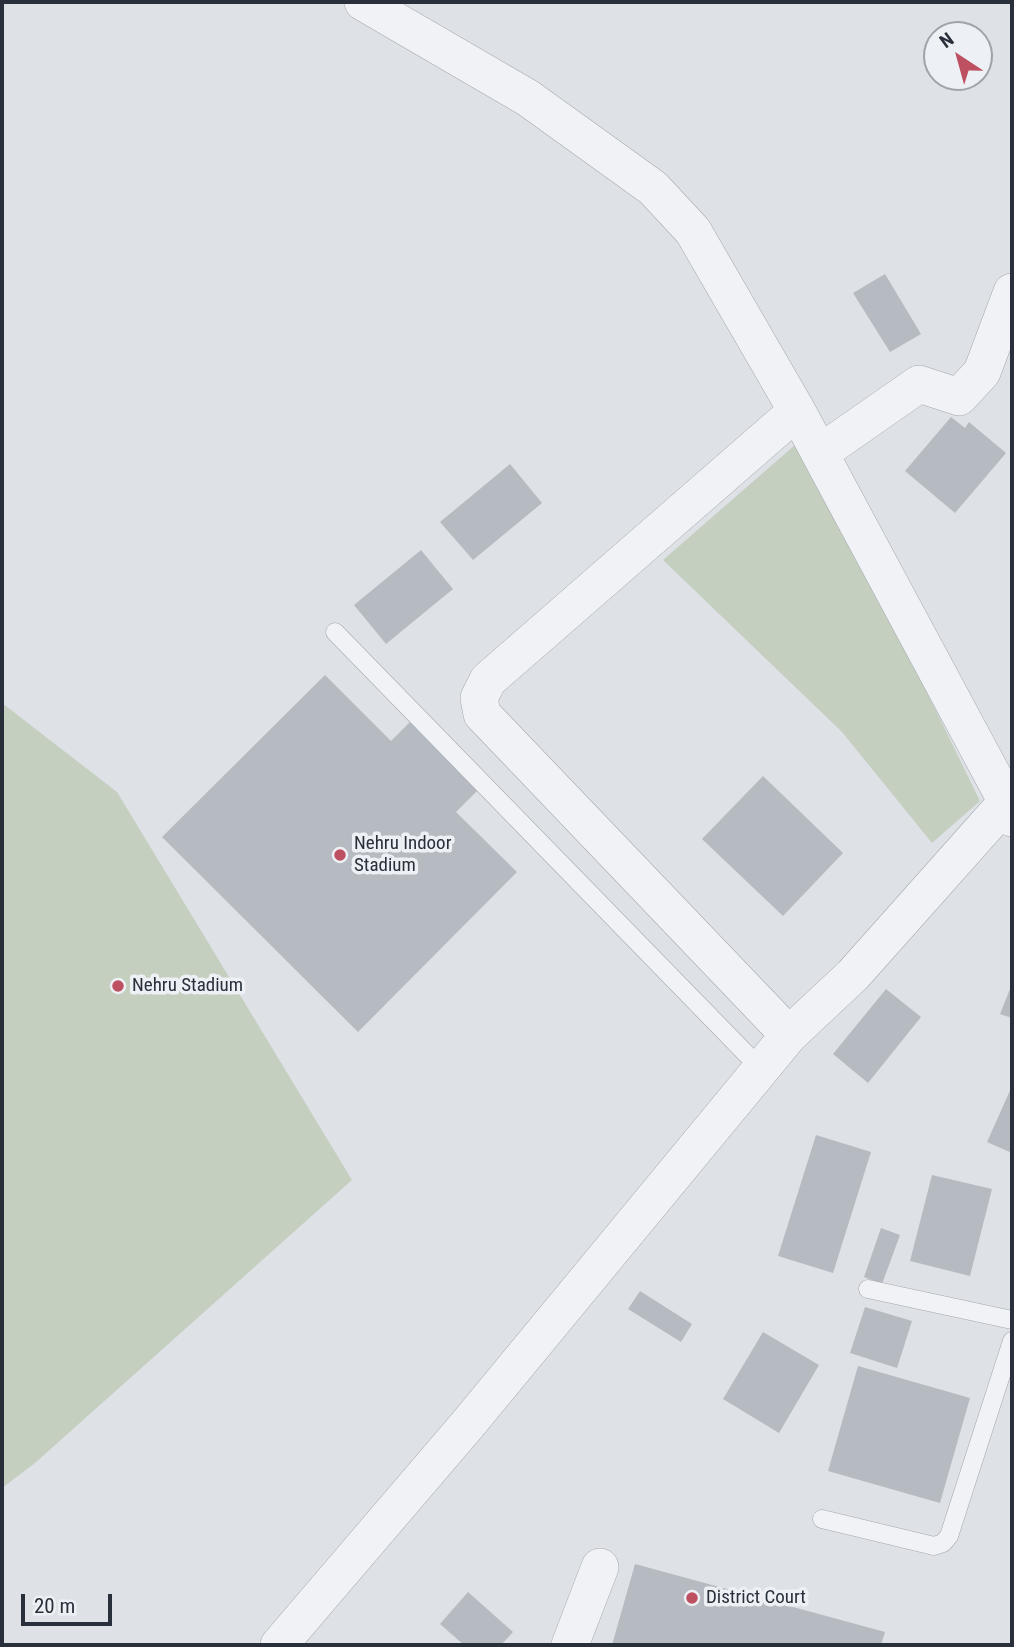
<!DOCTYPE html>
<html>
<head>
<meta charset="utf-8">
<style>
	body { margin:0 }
	#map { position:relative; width:1014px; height:1647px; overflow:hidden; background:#dee1e6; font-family:"Roboto Condensed",sans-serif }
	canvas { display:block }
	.frame { position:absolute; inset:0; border:4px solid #29303b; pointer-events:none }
	.north { position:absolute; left:923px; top:21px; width:70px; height:70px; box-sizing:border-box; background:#edf0f4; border:2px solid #9fa3aa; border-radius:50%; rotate:324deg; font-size:19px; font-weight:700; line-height:28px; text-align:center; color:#29303b }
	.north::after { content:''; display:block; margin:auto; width:24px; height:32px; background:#bd5161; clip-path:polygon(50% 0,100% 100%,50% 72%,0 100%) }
	.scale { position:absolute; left:21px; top:1594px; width:91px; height:32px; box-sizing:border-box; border:4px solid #29303b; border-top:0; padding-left:9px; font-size:21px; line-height:24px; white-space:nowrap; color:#29303b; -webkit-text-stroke:5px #edf0f4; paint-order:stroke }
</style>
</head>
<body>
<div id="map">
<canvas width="1014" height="1647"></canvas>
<div class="frame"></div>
<div class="north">N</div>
<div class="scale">20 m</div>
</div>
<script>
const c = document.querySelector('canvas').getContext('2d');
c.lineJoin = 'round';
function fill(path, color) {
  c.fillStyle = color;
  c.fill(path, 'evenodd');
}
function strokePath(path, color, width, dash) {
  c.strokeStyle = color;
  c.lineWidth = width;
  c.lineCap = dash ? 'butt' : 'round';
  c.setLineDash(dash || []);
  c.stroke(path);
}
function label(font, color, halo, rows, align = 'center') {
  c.font = font + ' "Roboto Condensed",sans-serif';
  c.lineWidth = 7;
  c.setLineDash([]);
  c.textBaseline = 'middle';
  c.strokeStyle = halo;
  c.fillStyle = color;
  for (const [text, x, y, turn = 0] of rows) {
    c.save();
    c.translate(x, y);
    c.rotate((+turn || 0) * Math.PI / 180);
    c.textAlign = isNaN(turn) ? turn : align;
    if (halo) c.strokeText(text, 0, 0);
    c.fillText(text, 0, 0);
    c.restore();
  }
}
const green = new Path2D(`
	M803 438 980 801 932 843 842 732 663 560Z
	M2 703 117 792 352 1180 35 1463 2 1488Z`);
const building = new Path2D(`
	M885 274 921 334 890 352 853 293Z
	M951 417 965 428 969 422 1006 453 955 513 905 471Z
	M510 464 542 503 473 560 440 522Z
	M421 550 453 589 386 644 354 605Z
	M325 675 391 741 414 718 481 787 456 812 517 872 358 1032 162 837Z
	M763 776 843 853 783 916 702 839Z
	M1012 984V1018L1000 1014Z
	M886 989 921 1017 868 1083 833 1054Z
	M1012 1086V1153L987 1142Z
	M816 1135 871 1152 833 1273 778 1256Z
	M932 1175 992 1189 970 1276 910 1261Z
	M881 1228 900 1235 882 1284 864 1277Z
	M640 1291 692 1324 681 1342 628 1309Z
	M865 1307 912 1321 897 1368 850 1353Z
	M763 1332 819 1365 779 1433 723 1399Z
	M858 1366 970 1398 940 1503 828 1471Z
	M635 1564 885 1632 881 1645H676L668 1643V1645H612Z
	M468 1592 513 1632 501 1645H464L440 1624Z`);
const lane = new Path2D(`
	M335 632 761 1069
	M868 1289 1012 1320
	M822 1519 934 1546 943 1543 949 1536 1012 1341`);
const street = new Path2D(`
	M363 2 528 98 653 188 693 231 797 411
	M820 453 919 384 959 397 982 372 1012 292
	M789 1035 482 714 479 698 488 680 797 411 1007 802
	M279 1645 468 1424 789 1035 853 975 1007 802 1012 818
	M570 1645 600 1567`);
const markers = [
	[340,855,7,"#bd5161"],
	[118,986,7,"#bd5161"],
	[692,1598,7,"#bd5161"]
];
const poiNames = [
	["Nehru Indoor",354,844],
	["Stadium",354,866],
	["Nehru Stadium",132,986],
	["District Court",706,1598]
];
fill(green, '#c4cfc0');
fill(building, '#b6bbc2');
strokePath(lane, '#a4a8af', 19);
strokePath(street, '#a4a8af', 38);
strokePath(lane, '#f0f2f5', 18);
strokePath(street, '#f0f2f5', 37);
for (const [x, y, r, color] of markers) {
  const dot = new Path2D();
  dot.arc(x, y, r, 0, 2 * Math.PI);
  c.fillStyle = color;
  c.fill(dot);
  strokePath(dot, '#edf0f4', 2.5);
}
label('19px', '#29303b', '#edf0f4', poiNames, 'left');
</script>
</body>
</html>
